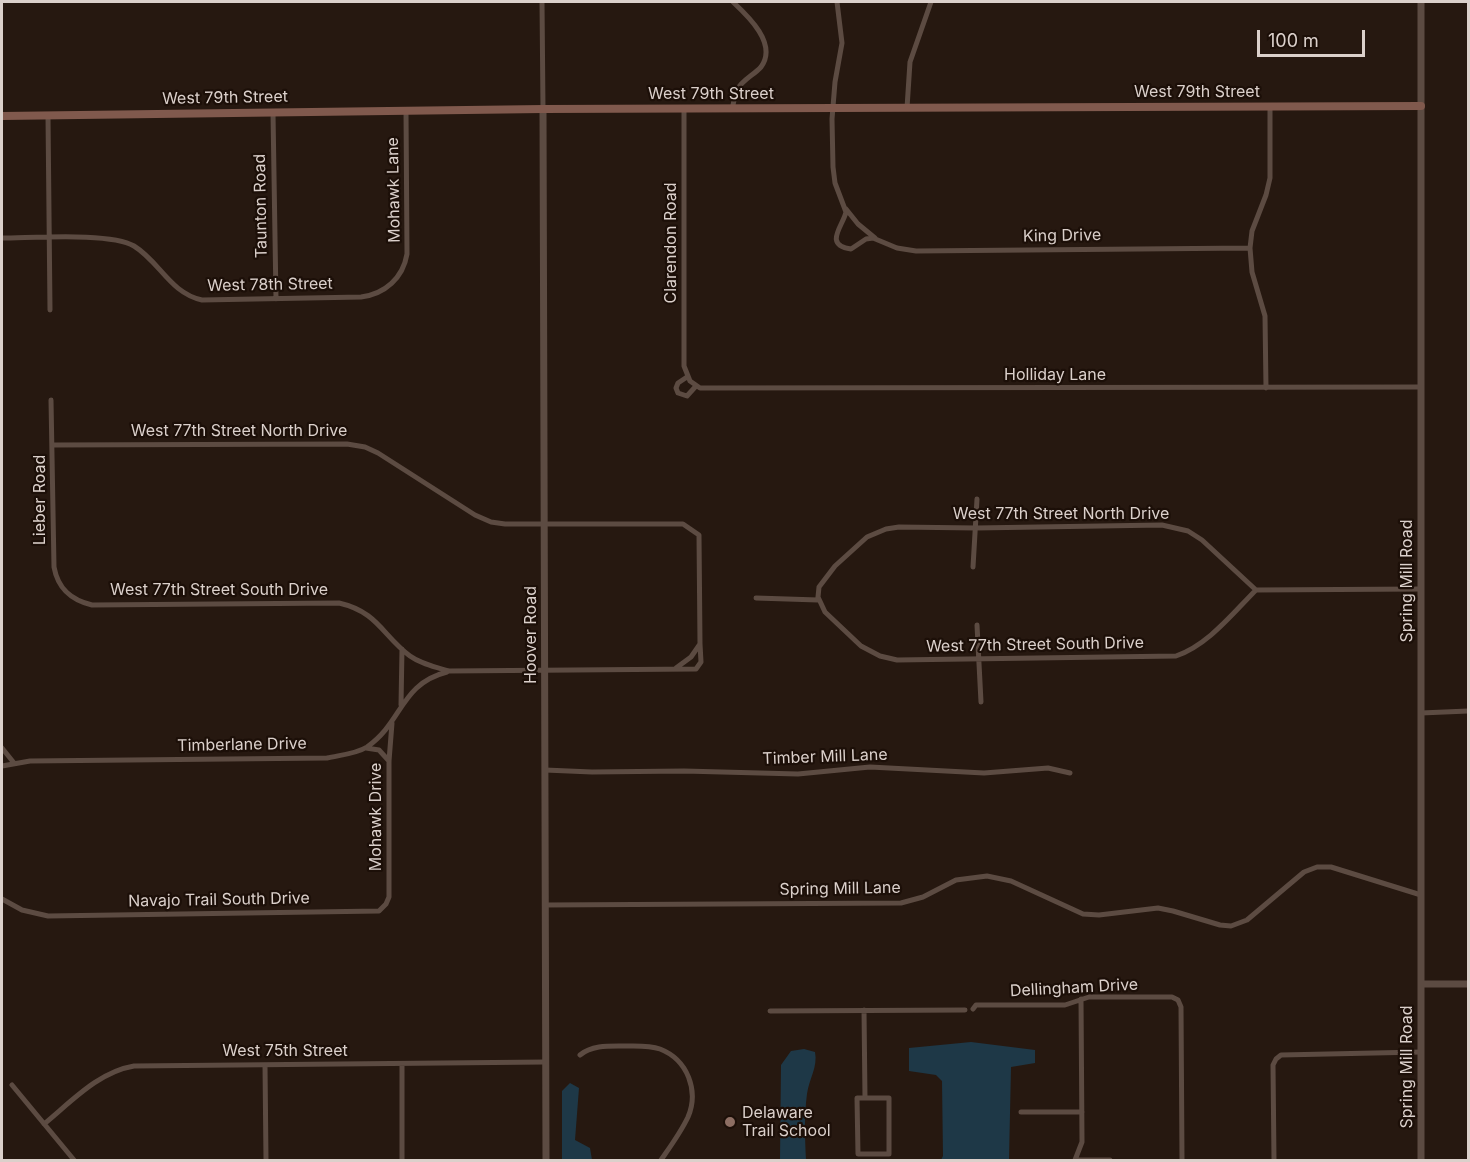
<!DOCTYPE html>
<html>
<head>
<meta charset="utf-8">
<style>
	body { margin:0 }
	#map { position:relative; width:1470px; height:1162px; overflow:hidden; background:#261810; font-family:Inter,sans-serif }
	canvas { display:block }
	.frame { position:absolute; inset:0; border:3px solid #dbd0cb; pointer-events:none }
	.scale { position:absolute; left:1257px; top:30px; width:108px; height:27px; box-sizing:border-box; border:3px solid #dbd0cb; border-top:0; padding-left:8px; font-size:18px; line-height:21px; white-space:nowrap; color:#dbd0cb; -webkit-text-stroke:4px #1c0f08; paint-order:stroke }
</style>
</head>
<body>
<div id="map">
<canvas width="1470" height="1162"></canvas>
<div class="frame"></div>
<div class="scale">100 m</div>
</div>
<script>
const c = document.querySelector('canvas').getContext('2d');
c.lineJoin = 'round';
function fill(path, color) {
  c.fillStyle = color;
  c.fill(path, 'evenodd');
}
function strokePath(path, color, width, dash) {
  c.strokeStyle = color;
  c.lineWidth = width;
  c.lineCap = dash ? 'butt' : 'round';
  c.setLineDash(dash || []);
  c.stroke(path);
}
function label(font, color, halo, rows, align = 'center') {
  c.font = font + ' Inter,sans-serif';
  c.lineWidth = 4.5;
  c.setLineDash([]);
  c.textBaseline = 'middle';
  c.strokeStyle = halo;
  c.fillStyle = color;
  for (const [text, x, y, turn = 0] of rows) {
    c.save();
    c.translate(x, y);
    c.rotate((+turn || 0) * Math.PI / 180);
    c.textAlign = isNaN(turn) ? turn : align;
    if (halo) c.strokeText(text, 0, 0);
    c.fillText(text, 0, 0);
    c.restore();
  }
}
const water = new Path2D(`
	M971 1042 1035 1050V1063L1011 1067 1009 1160H941L943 1156 942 1081 936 1075 909 1071V1048Z
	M804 1049 815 1052C818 1067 809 1079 807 1094 804 1116 805 1138 806 1160H780L781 1065 791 1051Z
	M570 1083 579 1088 575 1140 590 1148 592 1160H562V1091Z`);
const minor = new Path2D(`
	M542 2 543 109
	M837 2 842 43 835 82 832 119 833 167 835 183 846 212C843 226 823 245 851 249L866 239 873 238 897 248 916 251 1250 248
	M907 108 910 62 931 2
	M684 109V366L690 381 700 388 1421 387
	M732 109C734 103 734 96 737 90 742 80 754 75 761 67 778 44 748 16 733 2
	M273 113 276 299
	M48 116 50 310
	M846 209 858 224 875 238
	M2 238C32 238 111 232 134 246 160 262 170 293 202 300L361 297C385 294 403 278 407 254L406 111
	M687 377 678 383 676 388 678 393 687 396 696 386
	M1266 388 1265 316 1252 272 1250 248 1252 231 1266 195 1270 178V106
	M51 400 54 567C58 589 71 600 92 605L339 603C378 612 382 635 410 656 421 664 435 667 449 671L696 669 701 662 700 644
	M53 445 347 444 365 447 378 453 475 515 491 522 505 524H683L699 535 700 644 691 657 676 668
	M973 567 977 499
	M1256 590C1232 614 1208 645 1176 656L897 660 880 656 861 646 825 612 818 597 819 587 835 566 867 537 886 529 899 527 976 528 1162 525 1188 531 1202 540 1256 590 1421 589
	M756 598 818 600
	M977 625 981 702
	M401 705 402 649
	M1421 713 1468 711
	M2 748 14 763
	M366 748 379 750 389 761
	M2 766 30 761 327 758C340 755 356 754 367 747 403 722 400 684 447 672
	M545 770 592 772 684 771 798 774 870 767 984 773 1048 768 1070 773
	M2 899 22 910 48 916 379 911 386 904 389 897V761L392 723
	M545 905 901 903 923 897 956 880 987 876 1011 881 1083 914 1099 915 1158 908 1173 911 1220 925 1231 926 1247 920 1304 872 1317 867H1331L1421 895
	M973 1009 976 1005H1065L1089 997H1172L1178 1000 1181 1007 1182 1160
	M864 1010 865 1098
	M770 1011 965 1010
	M580 1055C592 1045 609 1046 624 1046 636 1046 649 1045 660 1049 688 1060 699 1091 688 1117 681 1132 670 1147 661 1160
	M402 1064V1160
	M265 1065 266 1160
	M12 1085 74 1160
	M857 1098H889V1154H858Z
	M1021 1112H1082
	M44 1124C71 1102 98 1072 134 1066L545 1062
	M1075 1160 1082 1142 1081 999
	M1075 1160H1110
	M1274 1160 1273 1065 1276 1059 1281 1055 1421 1052`);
const tertiary = new Path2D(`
	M1421 2V1160
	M543 109 546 1160
	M1421 984H1468`);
const secondary = new Path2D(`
	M2 116 543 109 1421 106`);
const markers = [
	[730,1122,6,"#8d6e63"]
];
const streetNames = [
	["West 79th Street",1197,92],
	["West 79th Street",711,94],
	["West 79th Street",225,98,-1],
	["Mohawk Lane",394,190,-91],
	["Taunton Road",261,206,-91],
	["King Drive",1062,236,-1],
	["Clarendon Road",671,243,-90],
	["West 78th Street",270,285,-1],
	["Holliday Lane",1055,375],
	["West 77th Street North Drive",239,431],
	["Lieber Road",40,500,-90],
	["West 77th Street North Drive",1061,514],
	["Spring Mill Road",1407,581,-90],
	["West 77th Street South Drive",219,590],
	["Hoover Road",531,635,-90],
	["West 77th Street South Drive",1035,645,-1],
	["Timberlane Drive",242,745,-1],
	["Timber Mill Lane",825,757,-2],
	["Mohawk Drive",376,817,-90],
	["Spring Mill Lane",840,889,-1],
	["Navajo Trail South Drive",219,900,-1],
	["Dellingham Drive",1074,988,-3],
	["West 75th Street",285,1051],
	["Spring Mill Road",1407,1067,-90]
];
const poiNames = [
	["Delaware",742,1113],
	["Trail School",742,1131]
];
fill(water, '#1e3847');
strokePath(minor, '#5c4b42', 5);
strokePath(tertiary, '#5c4b42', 7);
strokePath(secondary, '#80594d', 8);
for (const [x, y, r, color] of markers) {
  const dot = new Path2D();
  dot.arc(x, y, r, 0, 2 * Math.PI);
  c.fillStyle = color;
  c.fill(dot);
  strokePath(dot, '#1c0f08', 2);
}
label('16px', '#dbd0cb', '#1c0f08', streetNames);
label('16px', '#dbd0cb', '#1c0f08', poiNames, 'left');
</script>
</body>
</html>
